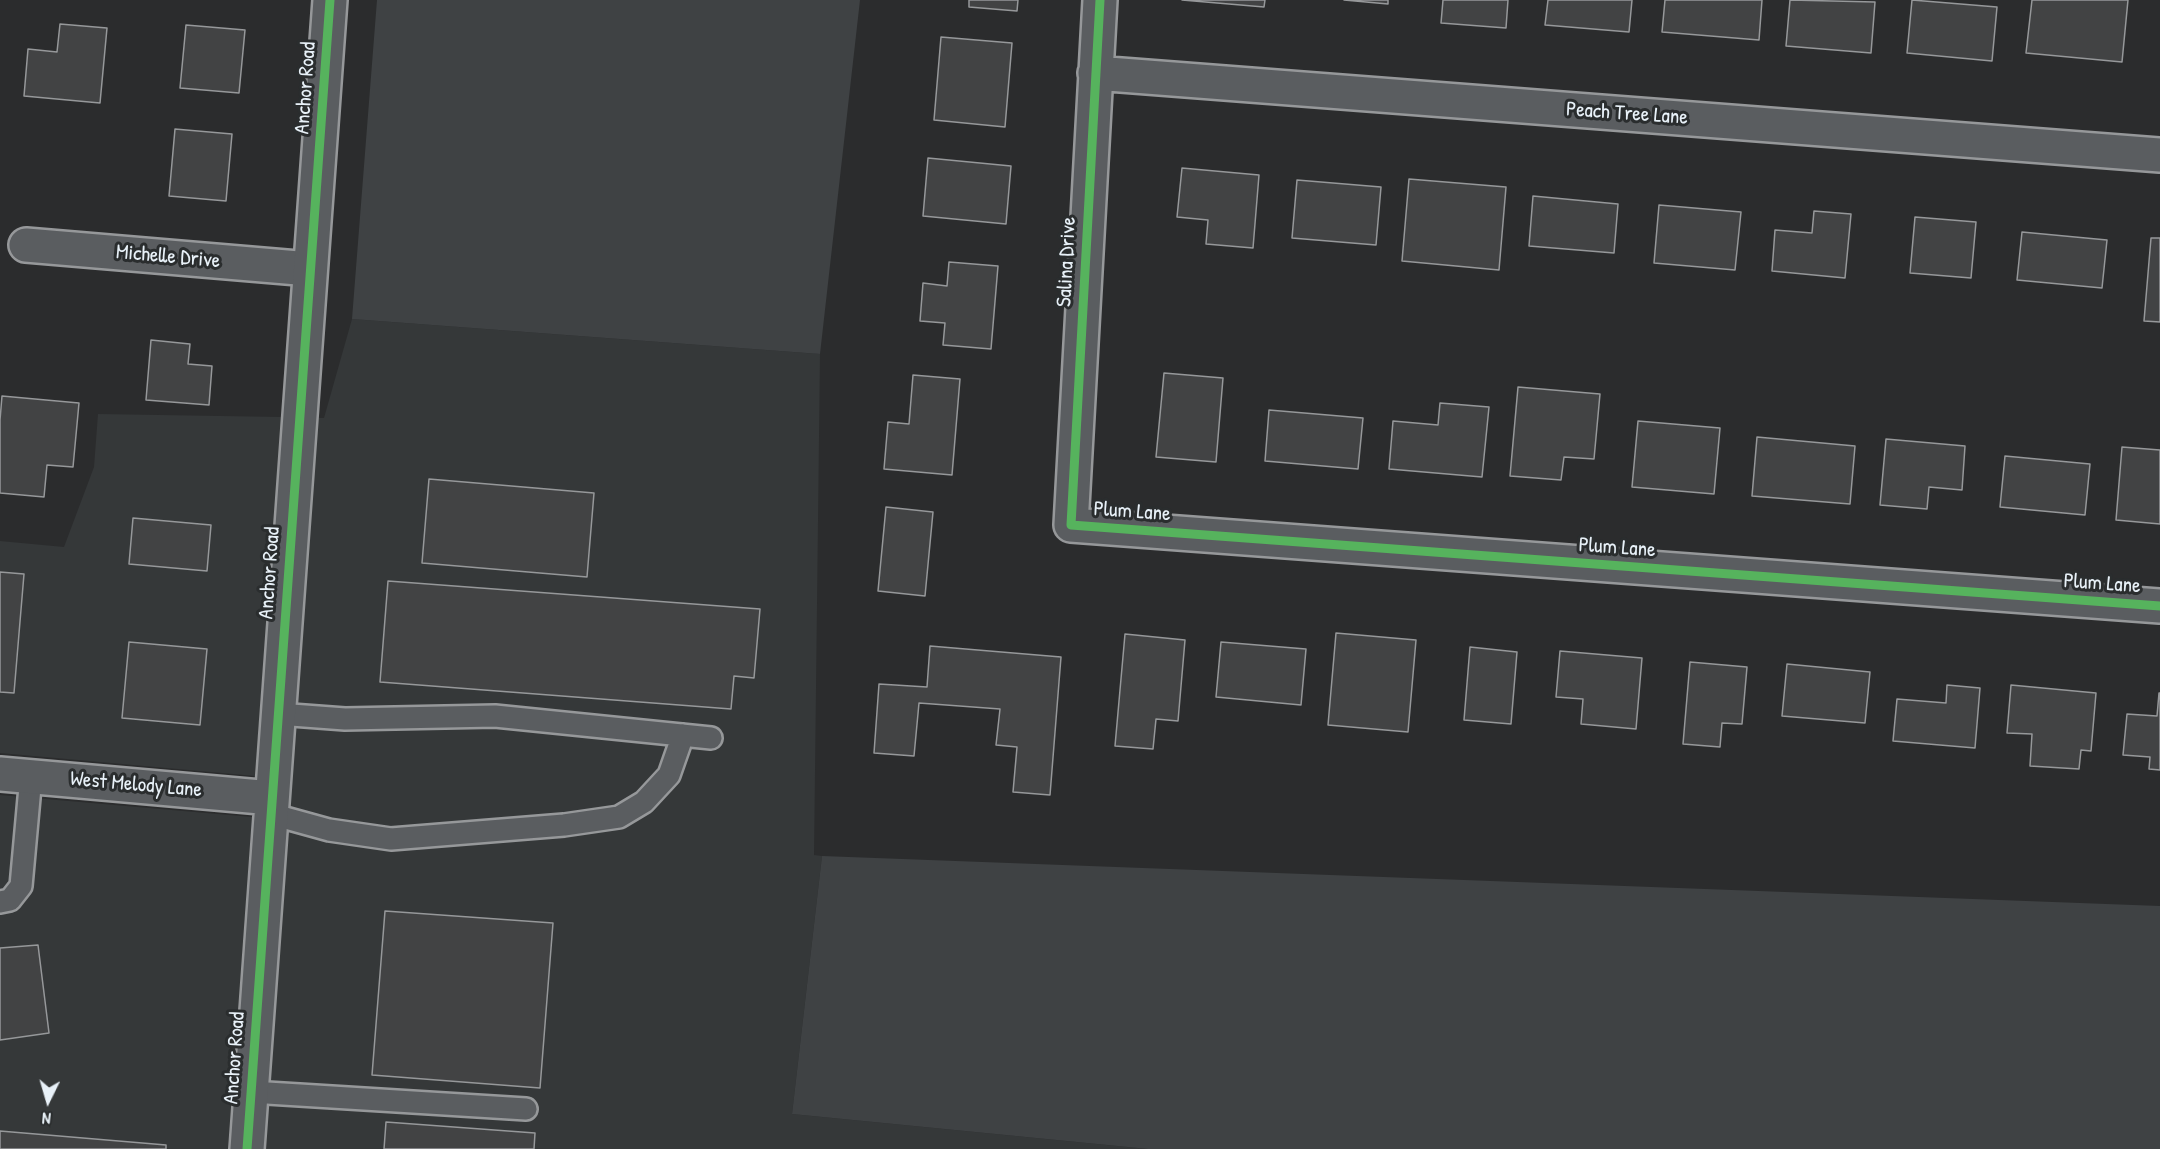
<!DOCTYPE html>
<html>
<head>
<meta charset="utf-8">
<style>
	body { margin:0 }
	#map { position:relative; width:2160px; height:1149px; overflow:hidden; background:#2b2c2d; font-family:"Patrick Hand",sans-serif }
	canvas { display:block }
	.north { position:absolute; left:18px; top:1071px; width:60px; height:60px; -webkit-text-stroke:4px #2a2d2e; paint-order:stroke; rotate:185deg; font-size:16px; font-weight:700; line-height:24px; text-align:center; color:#e8f1f8 }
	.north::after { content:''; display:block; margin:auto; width:21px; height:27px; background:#e8f1f8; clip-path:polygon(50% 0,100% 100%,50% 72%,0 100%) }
</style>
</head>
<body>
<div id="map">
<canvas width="2160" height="1149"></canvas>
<div class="north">N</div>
</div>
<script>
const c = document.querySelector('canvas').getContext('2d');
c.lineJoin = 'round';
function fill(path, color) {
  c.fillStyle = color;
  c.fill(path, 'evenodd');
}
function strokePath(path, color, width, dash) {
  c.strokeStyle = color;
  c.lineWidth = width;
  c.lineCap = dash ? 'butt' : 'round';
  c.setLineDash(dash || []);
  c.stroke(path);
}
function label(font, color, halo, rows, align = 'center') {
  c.font = font + ' "Patrick Hand",sans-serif';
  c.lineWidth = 6;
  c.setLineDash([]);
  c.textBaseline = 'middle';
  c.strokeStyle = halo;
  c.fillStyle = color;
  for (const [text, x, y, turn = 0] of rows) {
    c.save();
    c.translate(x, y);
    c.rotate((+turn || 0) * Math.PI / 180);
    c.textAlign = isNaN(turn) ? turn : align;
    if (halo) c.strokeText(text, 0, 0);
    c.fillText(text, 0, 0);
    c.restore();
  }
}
const built = new Path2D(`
	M352 319 820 354 814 855 822 856 792 1114 1148 1149H265L318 418H324Z
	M98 414 282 417 255 776 0 753V541L64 547 94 467Z
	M0 795 252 817 228 1149H0Z`);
const green = new Path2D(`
	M377 0H860L820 354 352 319Z
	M822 856 2160 906V1149H1148L792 1114Z`);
const building = new Path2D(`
	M969 0H1018L1017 11 969 7Z
	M1182 0H1265L1264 7Z
	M1344 0H1388V4Z
	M1443 0H1508L1506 28 1441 23Z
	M1548 0H1632L1629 32 1545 25Z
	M1665 0H1762L1759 40 1662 32Z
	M1790 0 1875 2 1871 53 1786 46Z
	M1912 0 1997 7 1992 61 1907 53Z
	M2032 0H2128L2122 62 2026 53Z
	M60 24 107 28 100 103 24 96 28 49 57 52Z
	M186 25 245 30 239 93 180 88Z
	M941 37 1012 43 1005 127 934 120Z
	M175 129 232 134 226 201 169 196Z
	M928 158 1011 166 1006 224 923 216Z
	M1182 168 1259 175 1253 248 1206 244 1208 220 1177 217Z
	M1409 179 1506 187 1499 270 1402 261Z
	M1297 180 1381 187 1376 245 1292 238Z
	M1533 196 1618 204 1614 253 1529 246Z
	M1659 205 1741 212 1735 270 1654 263Z
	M1814 211 1851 214 1845 278 1772 271 1775 230 1812 233Z
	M1915 217 1976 222 1971 278 1910 273Z
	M2022 232 2107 240 2102 288 2017 280Z
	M2151 238H2160V322L2144 321Z
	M949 262 998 266 991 349 943 345 945 323 920 321 923 283 947 286Z
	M151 340 190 344 188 364 212 366 209 405 146 400Z
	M1164 373 1223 378 1216 462 1156 457Z
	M913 375 960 379 952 475 884 469 888 422 909 424Z
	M1518 387 1600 394 1594 459 1564 457 1561 480 1510 476Z
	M2 396 79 403 73 467 47 465 44 497 0 493V420Z
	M1440 403 1489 407 1482 477 1389 469 1393 421 1438 425Z
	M1269 410 1363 418 1358 469 1265 461Z
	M1638 421 1720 428 1714 494 1632 487Z
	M1757 437 1855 446 1850 504 1752 496Z
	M1886 439 1965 446 1962 490 1929 487 1927 509 1880 505Z
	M2122 447 2160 450V524L2116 520Z
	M2005 456 2090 464 2085 515 2000 507Z
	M429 479 594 493 587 577 422 563Z
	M886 507 933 512 925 596 878 591Z
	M133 518 211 525 207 571 129 564Z
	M0 572 24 574 14 693 0 692Z
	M388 581 760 609 754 678 734 676 731 709 380 682Z
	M1336 633 1416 640 1408 732 1328 725Z
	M1125 634 1185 640 1178 721 1156 719 1153 749 1115 746Z
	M129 642 207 649 200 725 122 718Z
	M1221 642 1306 649 1301 705 1216 697Z
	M930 646 1061 657 1050 795 1013 792 1017 747 996 745 1000 709 919 703 914 756 874 753 879 684 927 687Z
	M1470 647 1517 652 1511 724 1464 720Z
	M1560 651 1642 658 1636 729 1581 724 1583 699 1556 697Z
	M1690 662 1747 667 1742 724 1722 723 1720 747 1683 744Z
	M1787 664 1870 672 1865 723 1782 716Z
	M1947 685 1980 688 1975 748 1893 741 1897 699 1946 703Z
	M2011 685 2096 693 2091 751 2081 750 2079 769 2030 766 2032 734 2007 733Z
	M2159 693H2160V770L2149 769 2150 757 2123 755 2127 714 2157 716Z
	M385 911 553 923 540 1088 372 1075Z
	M38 945 49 1033 0 1040V948Z
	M386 1122 535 1133 534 1149H384Z
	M0 1131 166 1145V1149H0Z`);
const service = new Path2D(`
	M278 714 345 719 495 716 711 738
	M271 814 329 830 391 839 564 825 619 817 644 802 669 775 683 735
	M0 902 10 900 21 886 31 776
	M251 1092 526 1109`);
const minor = new Path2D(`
	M1100 0 1071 525 2160 606
	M1095 73 2160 155
	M26 245 310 269`);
const tertiary = new Path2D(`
	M0 774 272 798
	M247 1149 330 0`);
const cycleway = new Path2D(`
	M1100 0 1071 525 2160 606
	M247 1149 330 0`);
const streetNames = [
	["Anchor Road",306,88,-86],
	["Peach Tree Lane",1627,114,4],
	["Michelle Drive",168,257,5],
	["Salina Drive",1067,262,-87],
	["Plum Lane",1132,512,4],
	["Plum Lane",1617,548,4],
	["Anchor Road",270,573,-86],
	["Plum Lane",2102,584,4],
	["West Melody Lane",136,785,5],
	["Anchor Road",235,1058,-86]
];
fill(built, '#353839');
fill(green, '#3f4244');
fill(building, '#424344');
strokePath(building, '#96989a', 1.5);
strokePath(service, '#96989a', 26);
strokePath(minor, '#96989a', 38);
strokePath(tertiary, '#96989a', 38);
strokePath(service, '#5a5d60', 21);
strokePath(minor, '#5a5d60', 33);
strokePath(tertiary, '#5a5d60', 33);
strokePath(cycleway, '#56b35d', 9);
label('21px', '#e8f1f8', '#2a2d2e', streetNames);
</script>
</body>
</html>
